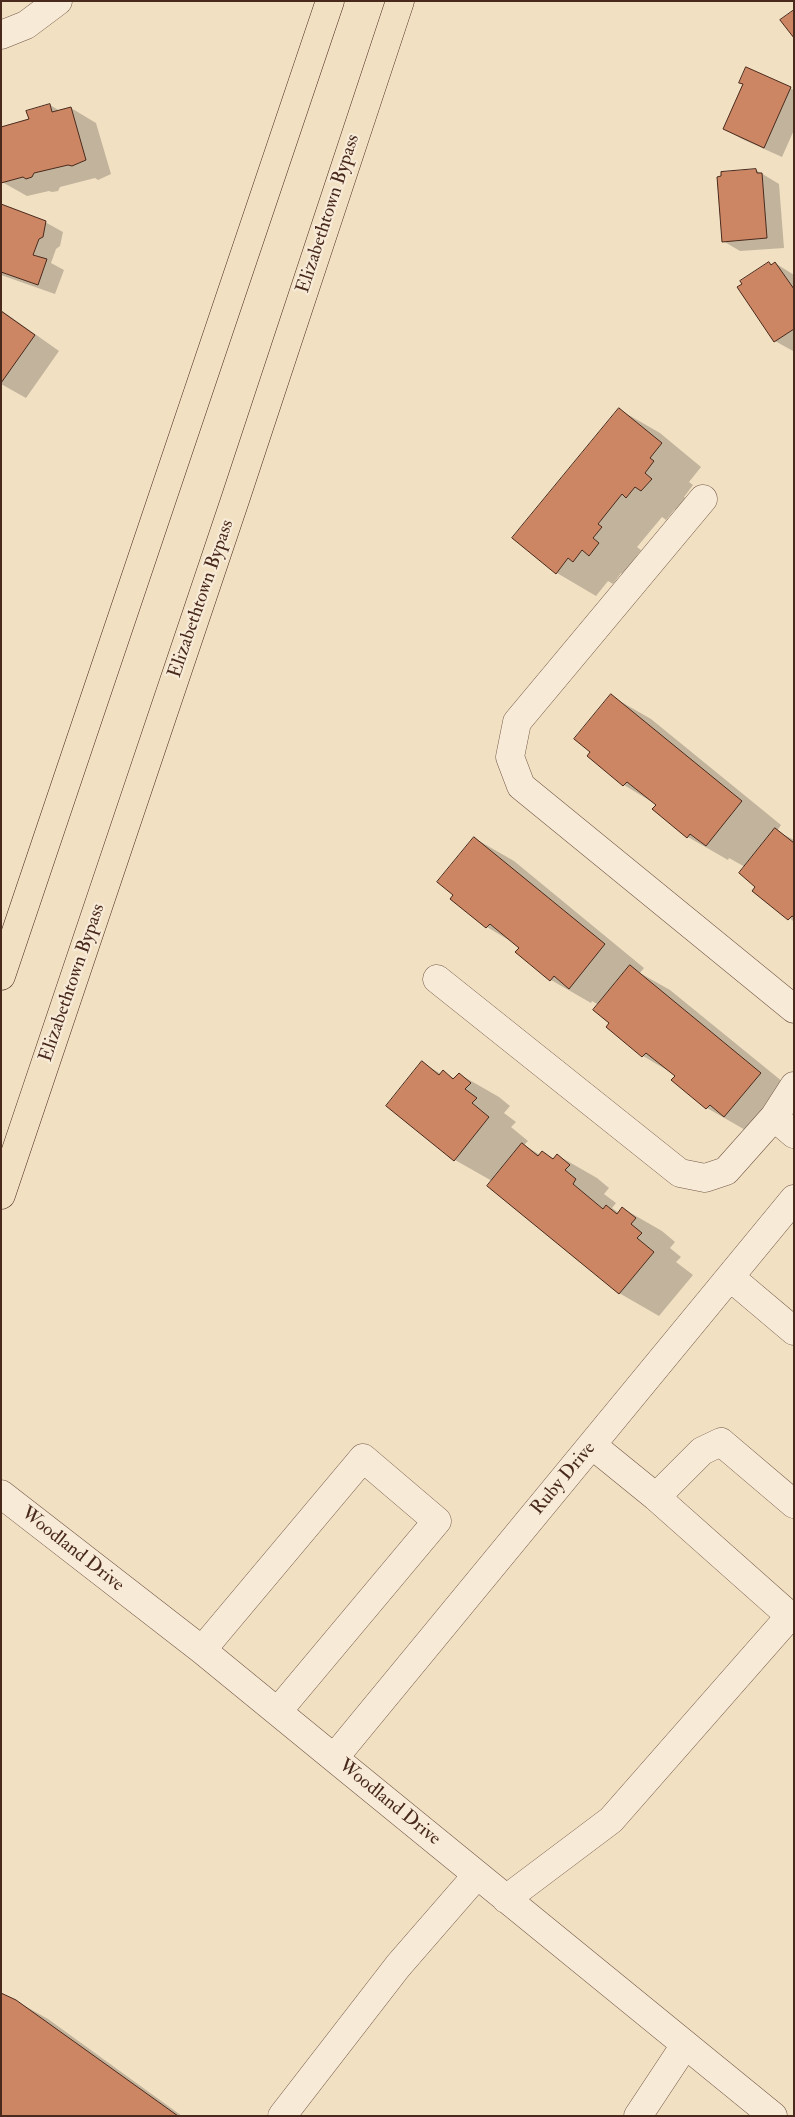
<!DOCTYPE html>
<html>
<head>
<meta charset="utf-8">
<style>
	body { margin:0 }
	#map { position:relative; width:795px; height:2117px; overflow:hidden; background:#f2e0c3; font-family:"IM FELL Double Pica",serif }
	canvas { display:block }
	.frame { position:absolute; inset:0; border:2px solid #49291c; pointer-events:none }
</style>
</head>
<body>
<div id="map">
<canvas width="795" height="2117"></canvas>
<div class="frame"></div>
</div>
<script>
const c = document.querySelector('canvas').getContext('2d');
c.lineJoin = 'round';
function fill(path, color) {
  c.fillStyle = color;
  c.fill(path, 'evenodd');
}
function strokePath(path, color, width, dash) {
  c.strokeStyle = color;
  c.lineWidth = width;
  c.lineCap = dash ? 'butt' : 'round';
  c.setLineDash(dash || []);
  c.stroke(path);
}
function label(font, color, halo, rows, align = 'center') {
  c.font = font + ' "IM FELL Double Pica",serif';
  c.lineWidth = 4.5;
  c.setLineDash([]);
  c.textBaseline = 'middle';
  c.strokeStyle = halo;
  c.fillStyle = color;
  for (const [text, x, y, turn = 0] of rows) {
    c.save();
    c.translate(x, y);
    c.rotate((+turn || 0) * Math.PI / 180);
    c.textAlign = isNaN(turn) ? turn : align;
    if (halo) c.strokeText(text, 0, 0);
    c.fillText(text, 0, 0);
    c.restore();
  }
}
const shadow = new Path2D(`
	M747 69 794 90V130L782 157 742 139 724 129 744 84Z
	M50 105 60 111 71 108 96 123 111 174 98 180 95 178 60 187 58 191 52 192 49 191 27 196 2 182 30 120Z
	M756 170 779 184 784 248 740 251 723 241Z
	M1 206 45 222 63 232 60 246 56 249 51 263 64 270 55 294 1 275Z
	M769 263 773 265 775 263 794 275 793 351 775 341Z
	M1 310 59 351 26 398 1 384Z
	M620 410 660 433 701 467 689 482 693 485 684 497 691 503 682 513 675 509 666 520 662 517 637 547 641 550 632 562 638 567 629 578 621 573 613 584 608 581 596 596 557 573Z
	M611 696 651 719 781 825 777 831 794 840V922L756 886 745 867 729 858 728 860 688 837 657 805 624 785 591 752Z
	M474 838 514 861 644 968 640 973 670 990 794 1091 747 1131 707 1108 673 1080 677 1076 643 1056 608 1027 610 1023 599 1005 592 1001 591 1003 551 980 517 952 520 948 517 945 487 927 452 899Z
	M423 1063 441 1074 443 1072 455 1079 459 1074 499 1097 510 1106 504 1113 516 1122 511 1127 528 1141 524 1145 540 1155 542 1153 554 1159 557 1155 597 1178 609 1188 604 1194 616 1203 612 1208 619 1213 622 1208 662 1231 675 1242 670 1248 681 1257 676 1262 693 1275 659 1316 619 1293 492 1181 455 1160Z
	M16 2001 48 2019 182 2116H1Z`);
const building = new Path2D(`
	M794 10V38L780 20Z
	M746 67 791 87 764 148 723 129 743 84 739 83Z
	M50 104 52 112 71 107 86 160 72 166 68 165 34 173 32 177 26 179 23 177 1 183V127L29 119 26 111Z
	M756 169 757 173H762L767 238 722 242 717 177 721 176V172Z
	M1 204 46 221 43 237 39 239 33 255 47 259 38 285 1 272Z
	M769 262 771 265 775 262 794 289V329L774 342 737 287 742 284 740 281Z
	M1 311 35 335 1 383Z
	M619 408 662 443 650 458 654 461 645 473 652 479 641 491 635 487 626 498 622 494 598 524 602 527 593 538 599 543 589 556 582 550 573 562 568 558 556 574 512 538Z
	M611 694 742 801 706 846 690 834 687 838 652 809 656 805 627 782 623 786 587 756 590 752 574 739Z
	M775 828 794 843V917L792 916 788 920 752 891 755 887 739 873Z
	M474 837 605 944 569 989 554 976 550 981 515 952 519 948 490 924 486 928 450 899 453 895 437 882Z
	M630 965 761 1073 724 1117 710 1105 706 1109 671 1080 675 1076 646 1053 642 1057 606 1027 609 1023 593 1010Z
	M422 1061 439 1075 443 1070 453 1079 459 1073 471 1083 465 1089 477 1098 472 1103 489 1117 454 1161 386 1106Z
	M522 1143 538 1156 542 1151 553 1159 557 1154 570 1165 565 1170 576 1179 573 1184 603 1209 606 1205 617 1214 622 1207 636 1218 631 1224 642 1233 637 1238 654 1252 619 1294 487 1186Z
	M1 1993 16 2000 178 2116H1Z`);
const minor = new Path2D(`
	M1 35 26 25 58 1
	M703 499 517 722 510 757 521 786 794 1009
	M437 979 680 1173 705 1178 726 1171 774 1117 794 1134
	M774 1117 794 1086
	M730 1277 794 1331
	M592 1445 656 1497 702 1451 721 1442 794 1504
	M1 1494 202 1650 334 1758 773 2116
	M656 1497 790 1616
	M202 1650 363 1458 437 1521 278 1711
	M334 1758 794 1199
	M506 1899 611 1820 790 1616 794 1619
	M282 2116 398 1966 477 1875
	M638 2116 685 2045`);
const highway = new Path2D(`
	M1 976 330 1
	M1 1195 236 497 400 1`);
const streetNames = [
	["Elizabethtown Bypass",329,214,-72],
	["Elizabethtown Bypass",202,599,-71],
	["Elizabethtown Bypass",73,983,-71],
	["Ruby Drive",564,1479,-50],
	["Woodland Drive",72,1550,38],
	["Woodland Drive",389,1803,39]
];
fill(shadow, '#0003');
fill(building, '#cc8663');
strokePath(building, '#49291c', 1);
strokePath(minor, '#735746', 29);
strokePath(highway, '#49291c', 29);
strokePath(minor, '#f7ebd8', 28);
strokePath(highway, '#f2e0c3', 28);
label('19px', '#49291c', '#f7ebd8', streetNames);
</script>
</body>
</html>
